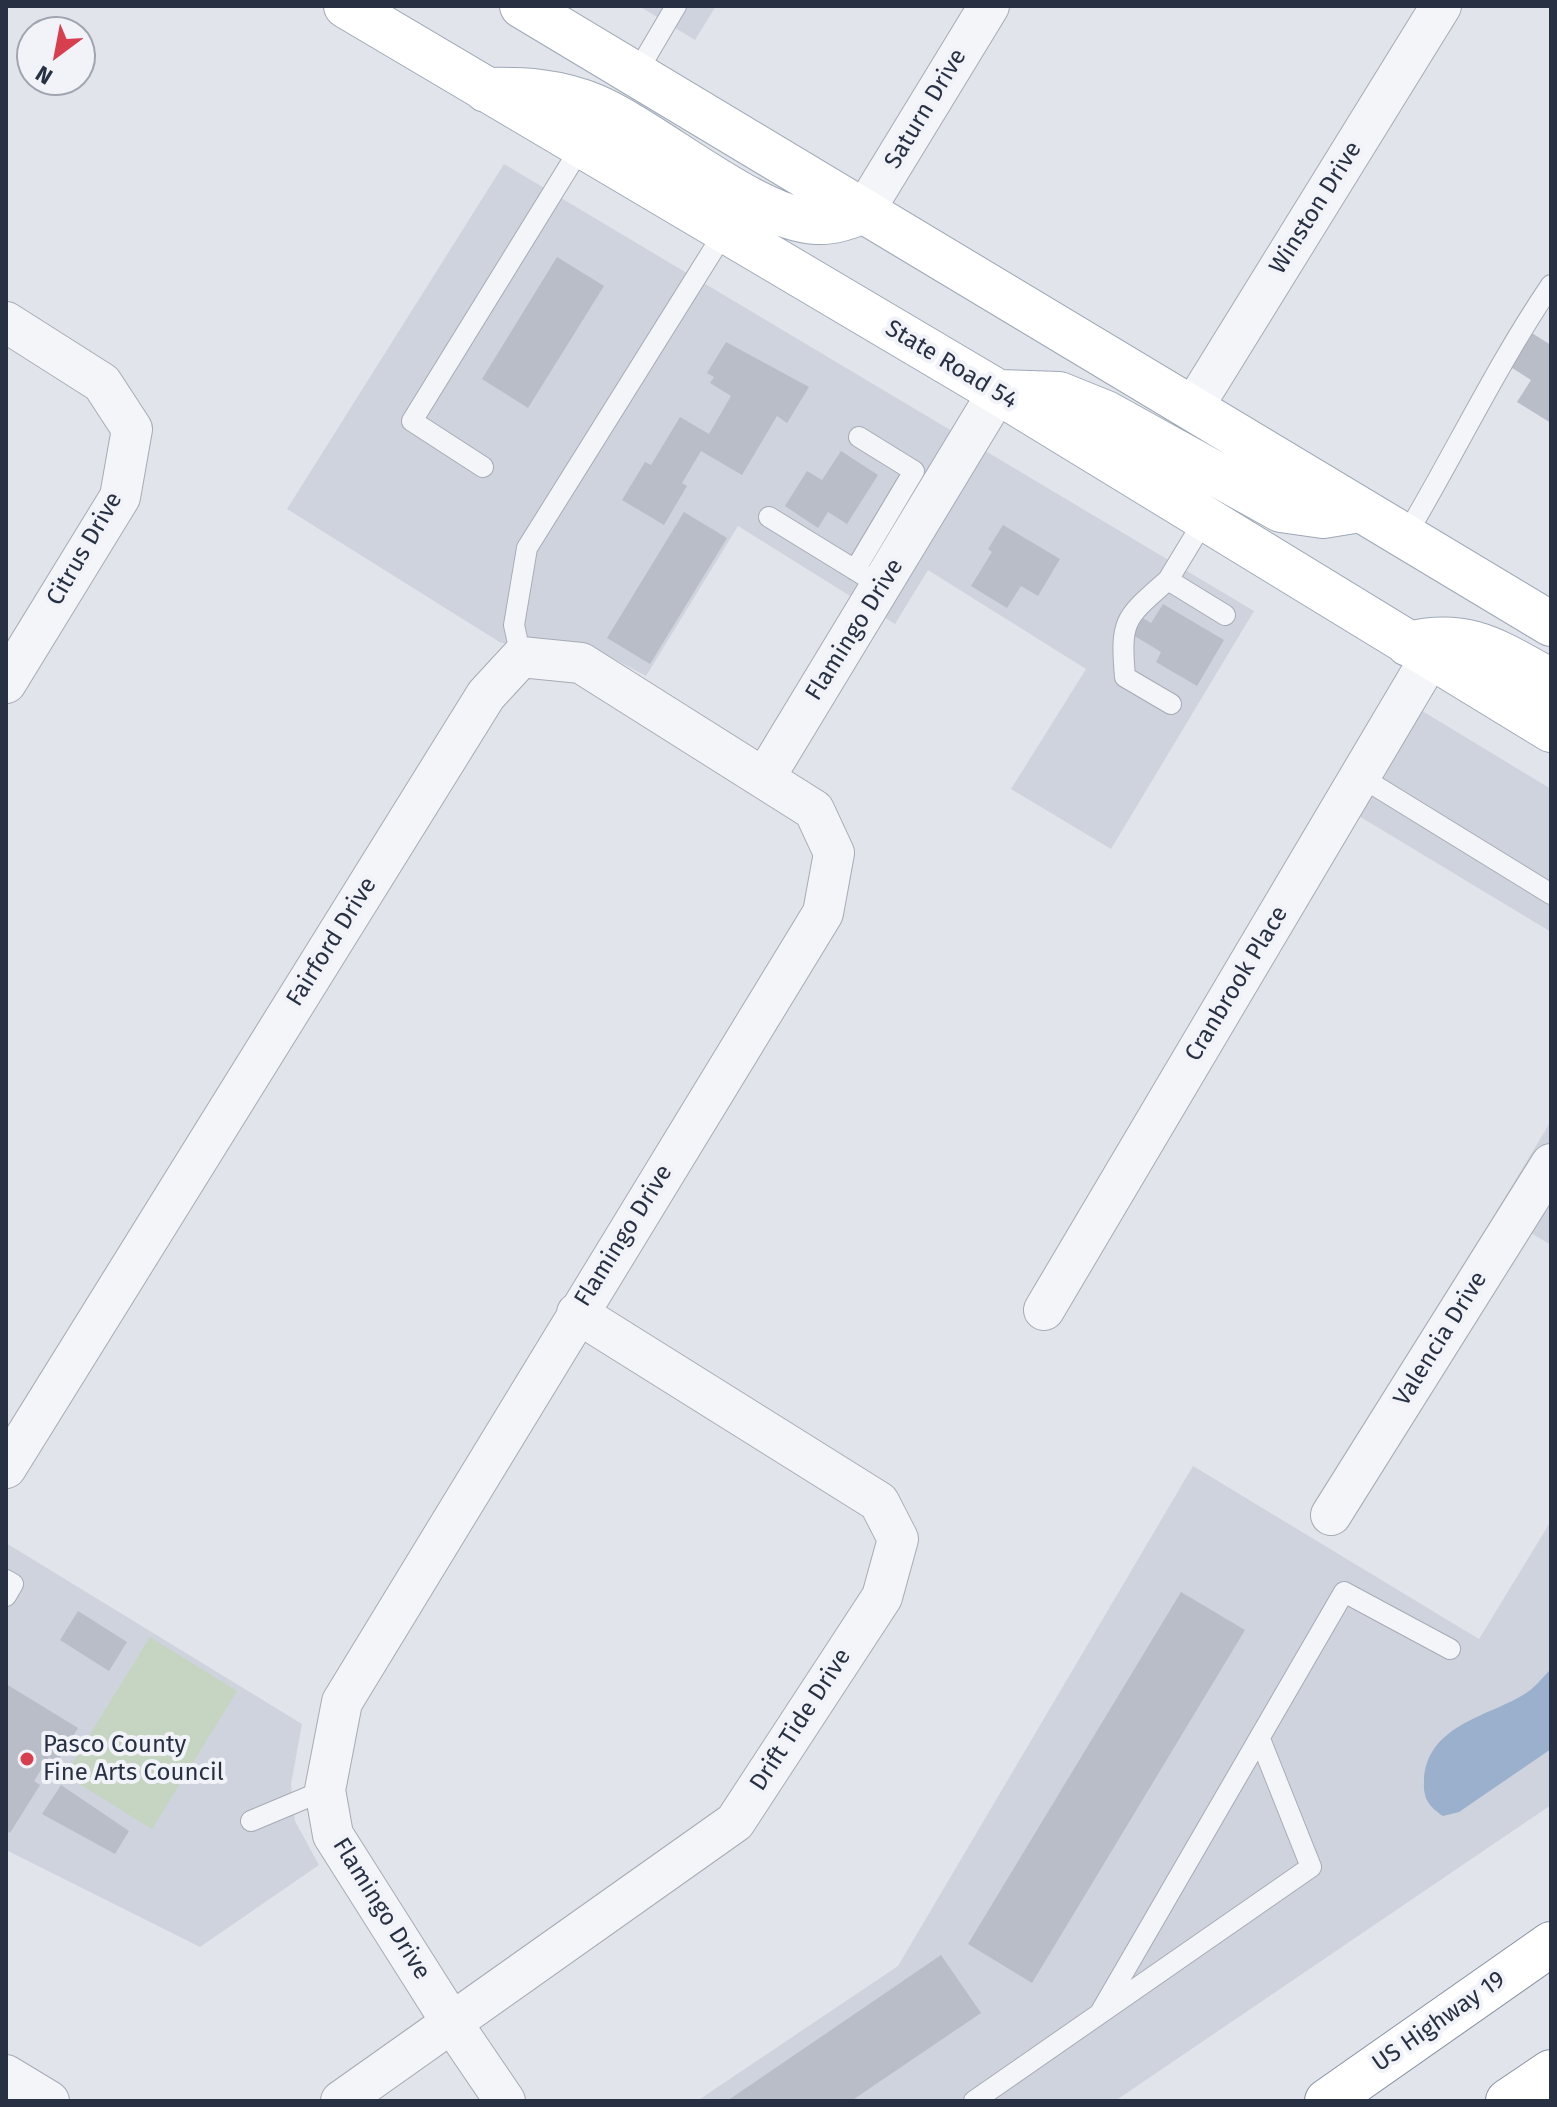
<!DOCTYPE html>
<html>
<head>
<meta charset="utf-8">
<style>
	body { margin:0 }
	#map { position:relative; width:1557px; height:2107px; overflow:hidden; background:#e1e4ea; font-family:"Fira Sans",sans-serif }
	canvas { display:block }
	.frame { position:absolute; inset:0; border:8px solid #283143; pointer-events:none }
	.north { position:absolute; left:16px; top:16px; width:80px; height:80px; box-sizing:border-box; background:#f1f3f8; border:2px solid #a1a5b0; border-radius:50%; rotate:212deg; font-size:22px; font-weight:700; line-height:32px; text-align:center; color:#283143 }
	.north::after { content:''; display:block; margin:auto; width:28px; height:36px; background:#d73e4e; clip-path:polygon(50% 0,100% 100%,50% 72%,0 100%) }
</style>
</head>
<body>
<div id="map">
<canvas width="1557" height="2107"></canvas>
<div class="frame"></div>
<div class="north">N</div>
</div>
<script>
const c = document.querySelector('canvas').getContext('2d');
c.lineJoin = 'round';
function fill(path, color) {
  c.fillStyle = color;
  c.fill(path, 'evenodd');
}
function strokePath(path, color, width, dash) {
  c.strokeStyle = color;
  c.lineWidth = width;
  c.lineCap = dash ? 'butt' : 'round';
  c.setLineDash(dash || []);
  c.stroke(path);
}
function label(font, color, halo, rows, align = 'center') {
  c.font = font + ' "Fira Sans",sans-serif';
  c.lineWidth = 8;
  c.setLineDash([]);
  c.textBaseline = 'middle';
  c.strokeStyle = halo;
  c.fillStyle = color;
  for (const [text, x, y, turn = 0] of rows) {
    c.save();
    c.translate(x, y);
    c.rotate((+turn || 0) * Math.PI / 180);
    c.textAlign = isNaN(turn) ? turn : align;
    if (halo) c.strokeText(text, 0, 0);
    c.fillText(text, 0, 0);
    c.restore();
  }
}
const built = new Path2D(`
	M639 6H716L695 40Z
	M504 164 1254 611 1111 849 1011 789 1086 669 928 570 895 624 738 526 646 676 597 650 549 643H501L287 509Z
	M1391 692 1551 789V932L1329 798Z
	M1551 1121V1245L1496 1212Z
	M1193 1466 1479 1639 1551 1521V1805L1115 2101H697L898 1966Z
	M6 1543 302 1724 291 1784 295 1821 319 1865 200 1947 6 1850Z`);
const green = new Path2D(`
	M150 1637 237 1691 152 1829 65 1775Z`);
const water = new Path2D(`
	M1551 1669V1749L1459 1812 1443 1816C1428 1806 1423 1798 1424 1780 1427 1726 1486 1717 1523 1695 1534 1689 1542 1678 1551 1669Z`);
const building = new Path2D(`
	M557 257 604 286 528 408 482 379Z
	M1527 330 1551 345V423L1517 402 1531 380 1506 364Z
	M726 342 809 387 787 423 777 416 742 475 701 451 682 483 687 486 664 525 622 500 645 462 651 465 680 417 709 434 731 396 710 383 714 377 707 373Z
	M841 451 878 475 847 524 828 512 818 528 785 506 807 471 822 480Z
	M684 512 727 538 650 664 607 638Z
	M1003 525 1060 559 1038 596 1021 586 1007 608 971 586 992 552 988 549Z
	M1163 604 1224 640 1197 686 1156 662 1161 652 1133 635 1143 618 1151 623Z
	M1181 1592 1245 1630 1032 1983 968 1944Z
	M78 1611 127 1642 109 1671 60 1640Z
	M6 1684 78 1728 57 1762 49 1757 34 1781 40 1785 10 1833 6 1831Z
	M61 1785 129 1831 115 1854 42 1814Z
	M941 1955 981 2013 851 2101H727Z`);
const lane = new Path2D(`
	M636 74 676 6
	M483 467 412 421 581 147
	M769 517 865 576
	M1205 519 1168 580 1225 615
	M1405 537C1455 453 1496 366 1551 285
	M855 570 914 471 859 437
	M1168 580C1125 618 1120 619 1125 677L1171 704
	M521 657 514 625 527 548 725 231
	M1361 777 1551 894
	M6 1580 13 1584 6 1596
	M251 1821 325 1790
	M1100 2013 1344 1592 1450 1649
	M974 2101 1311 1867 1260 1739`);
const street = new Path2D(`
	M864 211 989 6
	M6 322 102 383 132 429 120 497 6 683
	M1192 409 1441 6
	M765 777 998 392
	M1044 1310 1430 658
	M6 1468 486 695 521 657 581 663 814 810 834 853 823 913 342 1702 325 1790 333 1835 452 2023 505 2101
	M1331 1515 1551 1164
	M6 2075 49 2101
	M341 2101 735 1822 882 1597 898 1539 879 1502 577 1313`);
const primary = new Path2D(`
	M346 6 998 392 1551 730
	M522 6 1551 624
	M486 90C524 89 559 91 594 106 655 132 754 219 816 222 833 223 849 217 864 211
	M1000 392 1059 394 1106 413 1281 510 1323 516 1360 510
	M1408 644C1469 629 1499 653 1551 681`);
const highway = new Path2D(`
	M1327 2101 1551 1944
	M1508 2101 1551 2072`);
const markers = [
	[27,1759,8,"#d73e4e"]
];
const streetNames = [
	["Saturn Drive",926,109,-59],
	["Winston Drive",1316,208,-58],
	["State Road 54",951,365,31],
	["Citrus Drive",85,549,-60],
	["Flamingo Drive",855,630,-58],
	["Fairford Drive",332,942,-58],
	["Cranbrook Place",1237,984,-59],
	["Flamingo Drive",624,1236,-58],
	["Valencia Drive",1441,1339,-58],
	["Drift Tide Drive",801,1720,-57],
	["Flamingo Drive",381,1909,58],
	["US Highway 19",1439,2022,-35]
];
const poiNames = [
	["Pasco County",43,1745],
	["Fine Arts Council",43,1773]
];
fill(built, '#cfd3dd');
fill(green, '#c5d5c1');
fill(water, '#9ab0cd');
fill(building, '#b8bdc8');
strokePath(lane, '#a6abb5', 22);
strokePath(street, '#a6abb5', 42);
strokePath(primary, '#9fa8b7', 46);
strokePath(highway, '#8790a2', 46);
strokePath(lane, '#f4f5f8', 20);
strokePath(street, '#f4f5f8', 40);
strokePath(primary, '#fff', 44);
strokePath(highway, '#fff', 44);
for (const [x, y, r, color] of markers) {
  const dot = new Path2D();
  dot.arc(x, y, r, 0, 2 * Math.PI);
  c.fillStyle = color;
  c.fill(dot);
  strokePath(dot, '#f1f3f8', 3);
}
label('24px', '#283143', '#f1f3f8', streetNames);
label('24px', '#283143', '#f1f3f8', poiNames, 'left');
</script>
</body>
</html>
